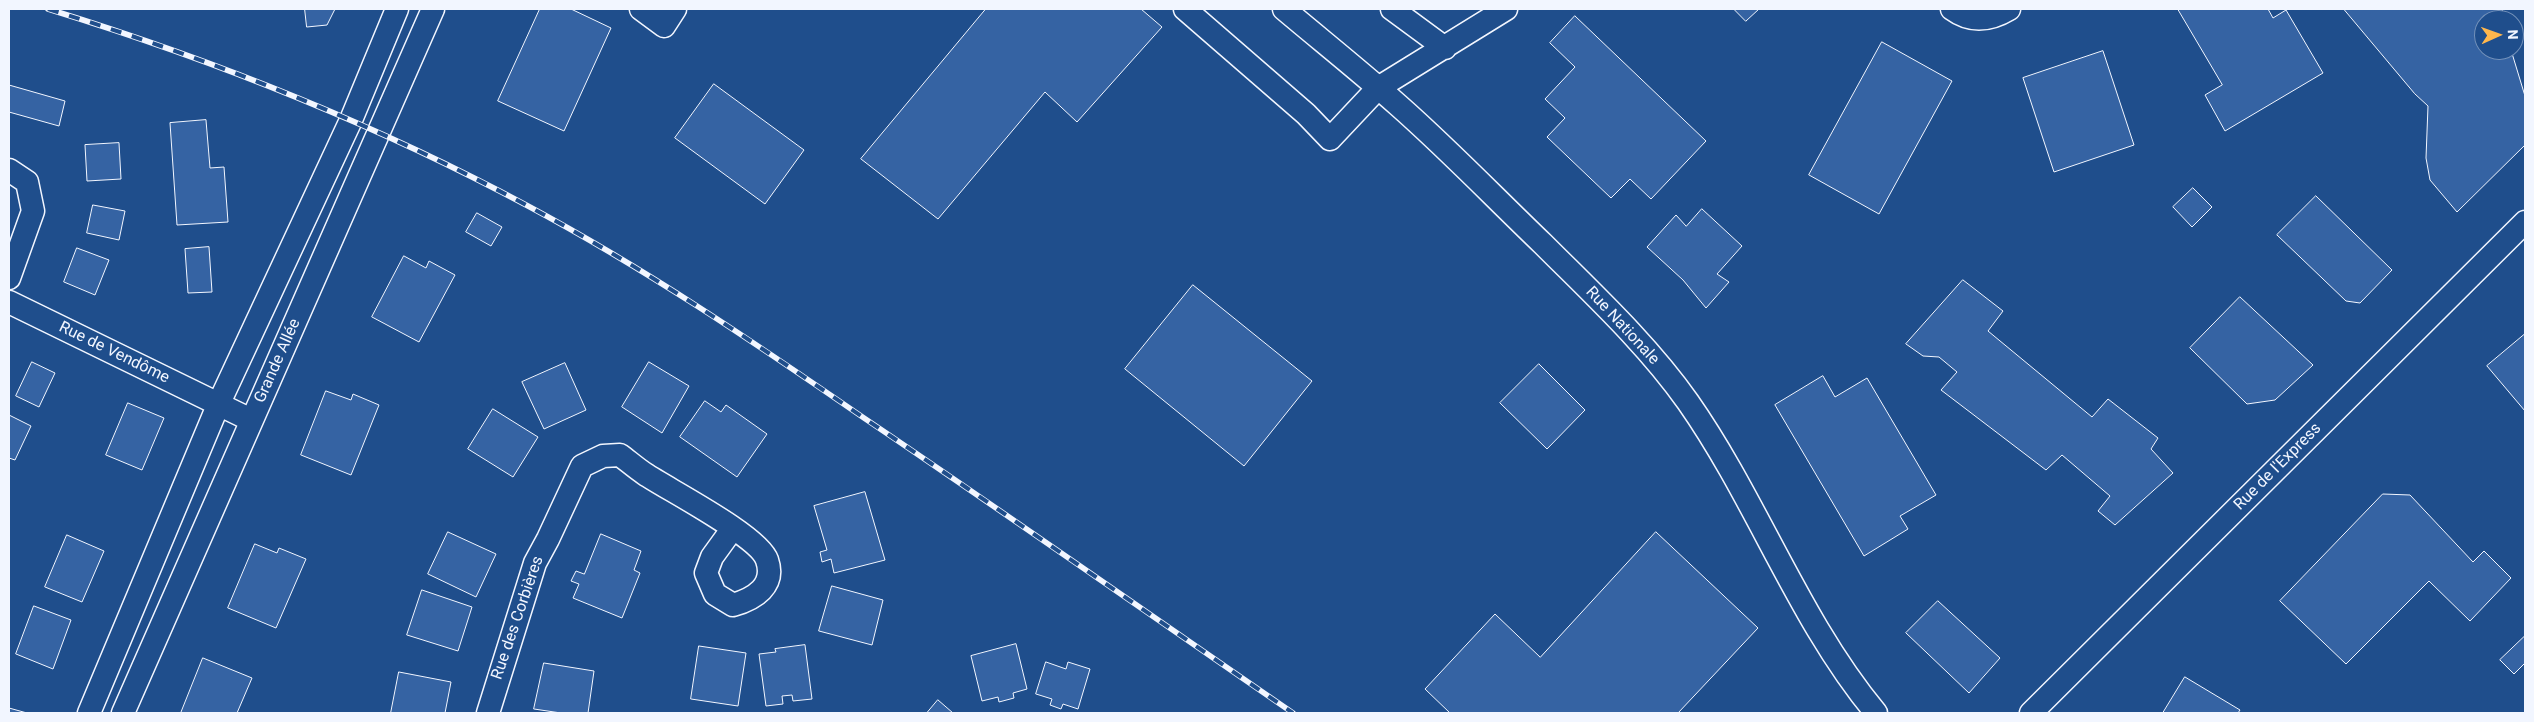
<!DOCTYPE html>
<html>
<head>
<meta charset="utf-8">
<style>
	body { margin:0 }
	#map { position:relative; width:2534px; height:722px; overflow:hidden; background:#1f4e8c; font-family:Roboto,sans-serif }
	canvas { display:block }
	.frame { position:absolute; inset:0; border:10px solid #f2f6ff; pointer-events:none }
	.north { position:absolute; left:2474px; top:10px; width:50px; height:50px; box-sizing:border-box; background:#1f4e8c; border:1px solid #7391ba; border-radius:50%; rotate:88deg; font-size:14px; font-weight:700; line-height:20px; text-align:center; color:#f2f6ff }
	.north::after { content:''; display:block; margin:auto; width:18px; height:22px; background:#ffb74d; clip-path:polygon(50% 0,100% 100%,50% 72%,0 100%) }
</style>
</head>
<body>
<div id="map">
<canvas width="2534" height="722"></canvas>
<div class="frame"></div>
<div class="north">N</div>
</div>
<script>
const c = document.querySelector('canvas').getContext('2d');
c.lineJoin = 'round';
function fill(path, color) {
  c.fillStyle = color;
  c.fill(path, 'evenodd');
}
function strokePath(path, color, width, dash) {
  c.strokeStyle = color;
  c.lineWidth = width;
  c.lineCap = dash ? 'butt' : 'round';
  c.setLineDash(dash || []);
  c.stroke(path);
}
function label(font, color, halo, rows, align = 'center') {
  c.font = font + ' Roboto,sans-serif';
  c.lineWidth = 4;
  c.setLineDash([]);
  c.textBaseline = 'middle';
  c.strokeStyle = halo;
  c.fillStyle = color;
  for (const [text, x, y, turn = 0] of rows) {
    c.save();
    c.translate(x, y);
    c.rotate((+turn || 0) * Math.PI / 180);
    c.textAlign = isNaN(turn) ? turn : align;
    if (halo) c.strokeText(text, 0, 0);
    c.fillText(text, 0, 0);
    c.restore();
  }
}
const building = new Path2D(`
	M305 9H335L327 25 307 27Z
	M540 9H571L611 28 564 131 498 101Z
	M986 9H1141L1162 27 1077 122 1045 92 938 219 861 159Z
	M1734 9H1759L1746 21Z
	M2178 9H2268L2273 18 2286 10 2323 73 2225 131 2205 95 2222 85Z
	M2344 9H2502L2504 20H2484V50H2511L2525 96V145L2457 212 2430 180 2426 158 2428 106 2415 94Z
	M1575 16 1706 141 1651 199 1630 179 1611 198 1547 137 1565 118 1545 99 1575 67 1550 43Z
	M1882 42 1952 81 1879 214 1809 175Z
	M2103 51 2134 145 2054 172 2023 78Z
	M714 84 804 150 765 204 675 138Z
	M9 85 65 101 59 126 9 112Z
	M206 120 210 168 224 167 228 222 177 225 170 123Z
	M119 143 121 179 87 181 85 145Z
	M2193 188 2212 207 2192 227 2173 207Z
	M2316 196 2392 270 2360 303 2346 301 2277 235Z
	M93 205 125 211 119 240 87 233Z
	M1702 209 1742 246 1717 274 1729 282 1706 308 1683 280 1647 247 1676 215 1686 226Z
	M477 213 502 227 491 246 466 232Z
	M209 247 212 292 188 293 185 249Z
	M77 248 109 260 95 295 64 282Z
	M404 256 426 268 429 261 455 275 419 342 372 317Z
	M1963 280 2003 311 1988 331 2092 417 2108 399 2158 438 2151 449 2173 473 2115 525 2098 511 2110 496 2062 455 2046 470 1941 390 1957 372 1939 357 1923 356 1906 344Z
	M1193 285 1312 381 1244 466 1125 369Z
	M2240 297 2313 365 2275 400 2247 404 2190 348Z
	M2525 334V411L2487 366Z
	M32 362 55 373 39 407 16 396Z
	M649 362 689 386 662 433 622 407Z
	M565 363 586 410 544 429 522 382Z
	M1539 364 1585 410 1547 449 1500 403Z
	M1823 376 1835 397 1867 378 1936 495 1900 516 1908 529 1864 556 1775 405Z
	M326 391 351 400 353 394 379 405 351 475 301 455Z
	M705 401 721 412 726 405 767 434 737 477 680 437Z
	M128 403 164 418 142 470 106 455Z
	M493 409 538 437 513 477 468 449Z
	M9 415 31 426 15 460 9 458Z
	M865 492 885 560 834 573 831 559 822 562 820 552 827 550 814 506Z
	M2383 494 2410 495 2473 562 2484 551 2511 578 2470 621 2429 581 2346 664 2280 601Z
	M448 532 496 554 476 597 428 574Z
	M1656 532 1758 628 1678 713H1450L1425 689 1495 614 1540 657Z
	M601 534 641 551 634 570 640 573 622 618 573 598 579 584 571 581 576 571 584 574Z
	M67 535 104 551 82 602 45 587Z
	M255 544 277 553 279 548 306 559 276 628 228 608Z
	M832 586 883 600 872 645 819 631Z
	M422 590 472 607 458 651 407 635Z
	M1938 601 2000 658 1969 693 1906 633Z
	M34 606 71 620 53 669 16 654Z
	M2525 636V663L2514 674 2500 660Z
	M1016 644 1027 689 1013 693 1014 698 999 702 998 697 982 701 971 656Z
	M805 645 812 699 793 701 792 695 782 696 783 704 766 706 759 654 776 652 775 649Z
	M699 646 746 653 738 706 691 699Z
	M203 658 252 678 237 713H181Z
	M1046 662 1066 669 1068 662 1090 669 1078 709 1063 704 1061 709 1050 705 1052 699 1036 694Z
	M544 663 594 671 588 713H561L534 709Z
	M399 672 451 682 445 713H391Z
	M2185 677 2240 710 2238 713H2163Z
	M938 700 953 713H927Z
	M9 708 27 713H9Z`);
const minor = new Path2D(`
	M641 9 664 26 675 9
	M1185 9 1306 114 1330 139 1378 88 1506 9
	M1284 9C1322 41 1361 72 1398 105 1448 149 1495 198 1543 244 1593 294 1647 344 1688 402 1758 502 1798 619 1876 713
	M1392 9 1445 48
	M1952 9C1971 23 1989 21 2009 9
	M9 170 27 182 33 211 9 278
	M9 302 251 420
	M89 713 219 403 351 120 397 9
	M123 713 433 9
	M488 713 535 563 548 539 582 466 603 456 620 455C628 461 636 468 645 474 669 490 759 536 767 560 776 586 754 599 733 605L715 594 706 573 712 557 733 528
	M2031 713 2525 222`);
const rail = new Path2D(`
	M48 9C214 60 375 124 528 206 646 269 755 343 864 418 1008 515 1150 615 1293 713`);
const streetNames = [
	["Rue Nationale",1622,326,47],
	["Rue de Vendôme",114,353,26],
	["Grande Allée",278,361,-66],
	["Rue de l'Express",2278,467,-45],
	["Rue des Corbières",518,618,-71]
];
fill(building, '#3563a3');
strokePath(building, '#f2f6ff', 1);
strokePath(minor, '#f2f6ff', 25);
strokePath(minor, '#1f4e8c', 22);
strokePath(rail, '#f2f6ff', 5.5);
strokePath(rail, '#1f4e8c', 4, [11]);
label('16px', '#f2f6ff', '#1f4e8c', streetNames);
</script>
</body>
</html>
